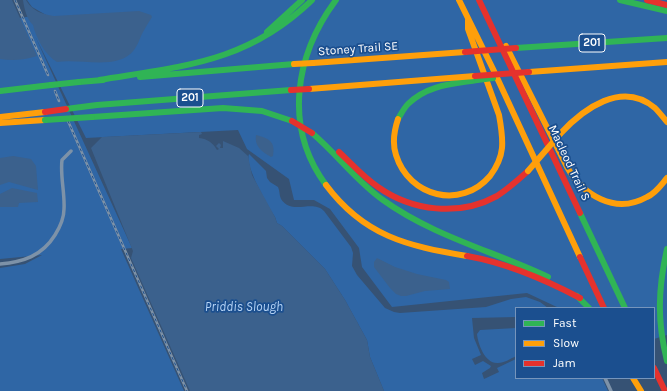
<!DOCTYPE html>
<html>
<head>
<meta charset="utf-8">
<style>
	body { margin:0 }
	#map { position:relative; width:667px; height:391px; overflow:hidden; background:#365274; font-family:Karla,sans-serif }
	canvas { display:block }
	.legend { position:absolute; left:515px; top:307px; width:140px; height:72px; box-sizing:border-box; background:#1b4f8f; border:1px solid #7695bc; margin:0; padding:5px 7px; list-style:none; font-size:12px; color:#fff }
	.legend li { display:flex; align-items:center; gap:8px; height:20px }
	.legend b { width:20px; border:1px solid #7695bc }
</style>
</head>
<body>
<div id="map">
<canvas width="667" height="391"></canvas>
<ul class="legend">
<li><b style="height:5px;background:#30b455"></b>Fast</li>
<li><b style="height:5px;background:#ff9f0a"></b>Slow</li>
<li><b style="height:5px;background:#e5322d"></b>Jam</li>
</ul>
</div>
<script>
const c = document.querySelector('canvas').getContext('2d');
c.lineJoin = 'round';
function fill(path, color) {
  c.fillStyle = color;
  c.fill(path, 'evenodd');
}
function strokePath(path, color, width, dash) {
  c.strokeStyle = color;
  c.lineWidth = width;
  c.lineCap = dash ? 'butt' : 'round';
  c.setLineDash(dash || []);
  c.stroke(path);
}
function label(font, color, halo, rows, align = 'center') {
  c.font = font + ' Karla,sans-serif';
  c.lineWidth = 3.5;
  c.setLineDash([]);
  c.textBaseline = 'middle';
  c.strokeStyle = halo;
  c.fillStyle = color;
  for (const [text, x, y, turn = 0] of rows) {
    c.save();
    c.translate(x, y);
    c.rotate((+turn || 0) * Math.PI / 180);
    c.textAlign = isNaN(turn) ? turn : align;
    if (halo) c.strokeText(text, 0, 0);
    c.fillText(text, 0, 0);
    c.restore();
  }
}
const green = new Path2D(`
	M27 0H667V335L654 339V308H559L527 293 392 307 362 267 359 248 330 209 314 200H294L289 179 247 149 238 130 86 138 35 36 132 248 121 249 184 391H0V268L25 264 42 255 0 259V22L26 17 46 15 32 7Z
	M249 154 266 171 267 178 270 182 278 187C280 191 279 195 281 199 292 216 312 199 324 211L351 247 353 253 352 266 357 275 385 308 394 312 400 313 486 307 511 299 526 297 540 302 548 308H516V317L472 318 474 338 481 355 472 359 475 365 483 361 491 366 490 368 482 373 484 379 499 372 497 368 516 359V378H602L608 391H384L370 357 367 340 345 300 325 269 282 226 277 223 275 217C268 206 244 165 249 154Z
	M516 328V356C510 359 504 363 498 363 485 364 478 344 477 334L480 330Z`);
const water = new Path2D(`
	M0 0H12L37 56C25 60 12 61 0 59Z
	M23 0H26C32 11 42 14 54 16L139 11 151 15 152 17C148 23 144 30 141 36 139 41 137 46 134 50 118 71 80 58 57 62 45 55 36 38 33 25 27 20 24 8 23 0Z
	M201 132 202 134 199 135V138C208 139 213 143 217 150L219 149 216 146 219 143 221 145 220 148H223V141L239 148 248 156 252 175 275 217 277 223 282 226 325 269 345 300 367 340 370 357 384 391H190L131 258 133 251 91 148 102 137Z
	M256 135C268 138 276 141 273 156L271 157C262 152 254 146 256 135Z
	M13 156 31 159 36 166 38 190 9 182 0 185V158Z
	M12 188 37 193 38 202 19 203 18 207H0V194Z
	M377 258 395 267 417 274 446 280 449 282 450 289 425 291 406 296H401L396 294 390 288 374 267V262Z`);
const street = new Path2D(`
	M0 264C23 262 42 256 55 235 60 227 64 219 64 209 65 193 60 176 62 160L71 151
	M605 378 611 391`);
const fast = new Path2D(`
	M620 0 667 11
	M267 32 302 0
	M516 48 667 38
	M140 77 294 64
	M99 80C183 66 247 63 312 0
	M79 82 103 80
	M0 91 51 85
	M66 109 97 105 291 90
	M92 117 223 108 262 111 292 121
	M398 119C401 114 404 108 408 104 427 85 452 84 477 80
	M312 133C337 154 356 181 383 200 433 236 493 251 548 277
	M326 185C283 127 295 55 336 0
	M580 213 625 308
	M667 249C658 289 657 321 667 361
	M577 296 589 308`);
const slow = new Path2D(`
	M459 0 493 69 580 257
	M506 46 567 167C583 195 615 215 647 197 656 193 661 185 667 178
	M313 63 465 52
	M529 72 667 62
	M309 89 475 76
	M0 117 45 112
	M398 119C394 131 392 143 396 155 409 197 461 210 490 176 496 168 501 158 502 148 503 137 501 126 499 115L468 29V20
	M0 123 45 120
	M560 134C583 109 622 80 655 108 659 112 663 117 667 122
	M326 185C364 236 407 246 467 256
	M633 378 641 391`);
const jam = new Path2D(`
	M479 0 580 213
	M647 0 667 5
	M339 152C352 164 363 177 378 187 412 211 459 217 497 196 508 189 518 180 528 171
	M467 256C507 263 544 279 580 298
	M580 257 604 308
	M654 368 665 391`);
const rail = new Path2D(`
	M15 0 48 75
	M55 91 59 101
	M68 121 187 391`);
const fastBridge = new Path2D(`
	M477 80 493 78
	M51 85 79 82
	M45 120 92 117`);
const slowBridge = new Path2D(`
	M294 64 313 63
	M528 171 560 134`);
const jamBridge = new Path2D(`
	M465 52 516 48
	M475 76 529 72
	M291 90 309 89
	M45 112 66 109
	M292 121 312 133`);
const shields = [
	[592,43,26],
	[190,98,26]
];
const shieldNames = [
	["201",592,43],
	["201",190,98]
];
const streetNames = [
	["Stoney Trail SE",358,49,-4],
	["Macleod Trail S",569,163,65]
];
const waterNames = [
	["Priddis Slough",244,307]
];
fill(green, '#2f66a5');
fill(water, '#3b618d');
strokePath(street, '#7d92a8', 3.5);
strokePath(fast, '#30b455', 6);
strokePath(slow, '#ff9f0a', 6);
strokePath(jam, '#e5322d', 6);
strokePath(rail, '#7e92a7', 2.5);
strokePath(rail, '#1b4f8f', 1, [3]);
strokePath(fastBridge, '#30b455', 6);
strokePath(slowBridge, '#ff9f0a', 6);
strokePath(jamBridge, '#e5322d', 6);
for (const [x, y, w] of shields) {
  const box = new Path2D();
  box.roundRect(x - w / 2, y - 9, w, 18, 3);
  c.fillStyle = '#1b4f8f';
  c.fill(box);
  strokePath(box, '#fff', 1);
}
label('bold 11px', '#fff', null, shieldNames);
label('12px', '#fff', '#1b4f8f', streetNames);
label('italic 13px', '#b5d3f5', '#1b4f8f', waterNames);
</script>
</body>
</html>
